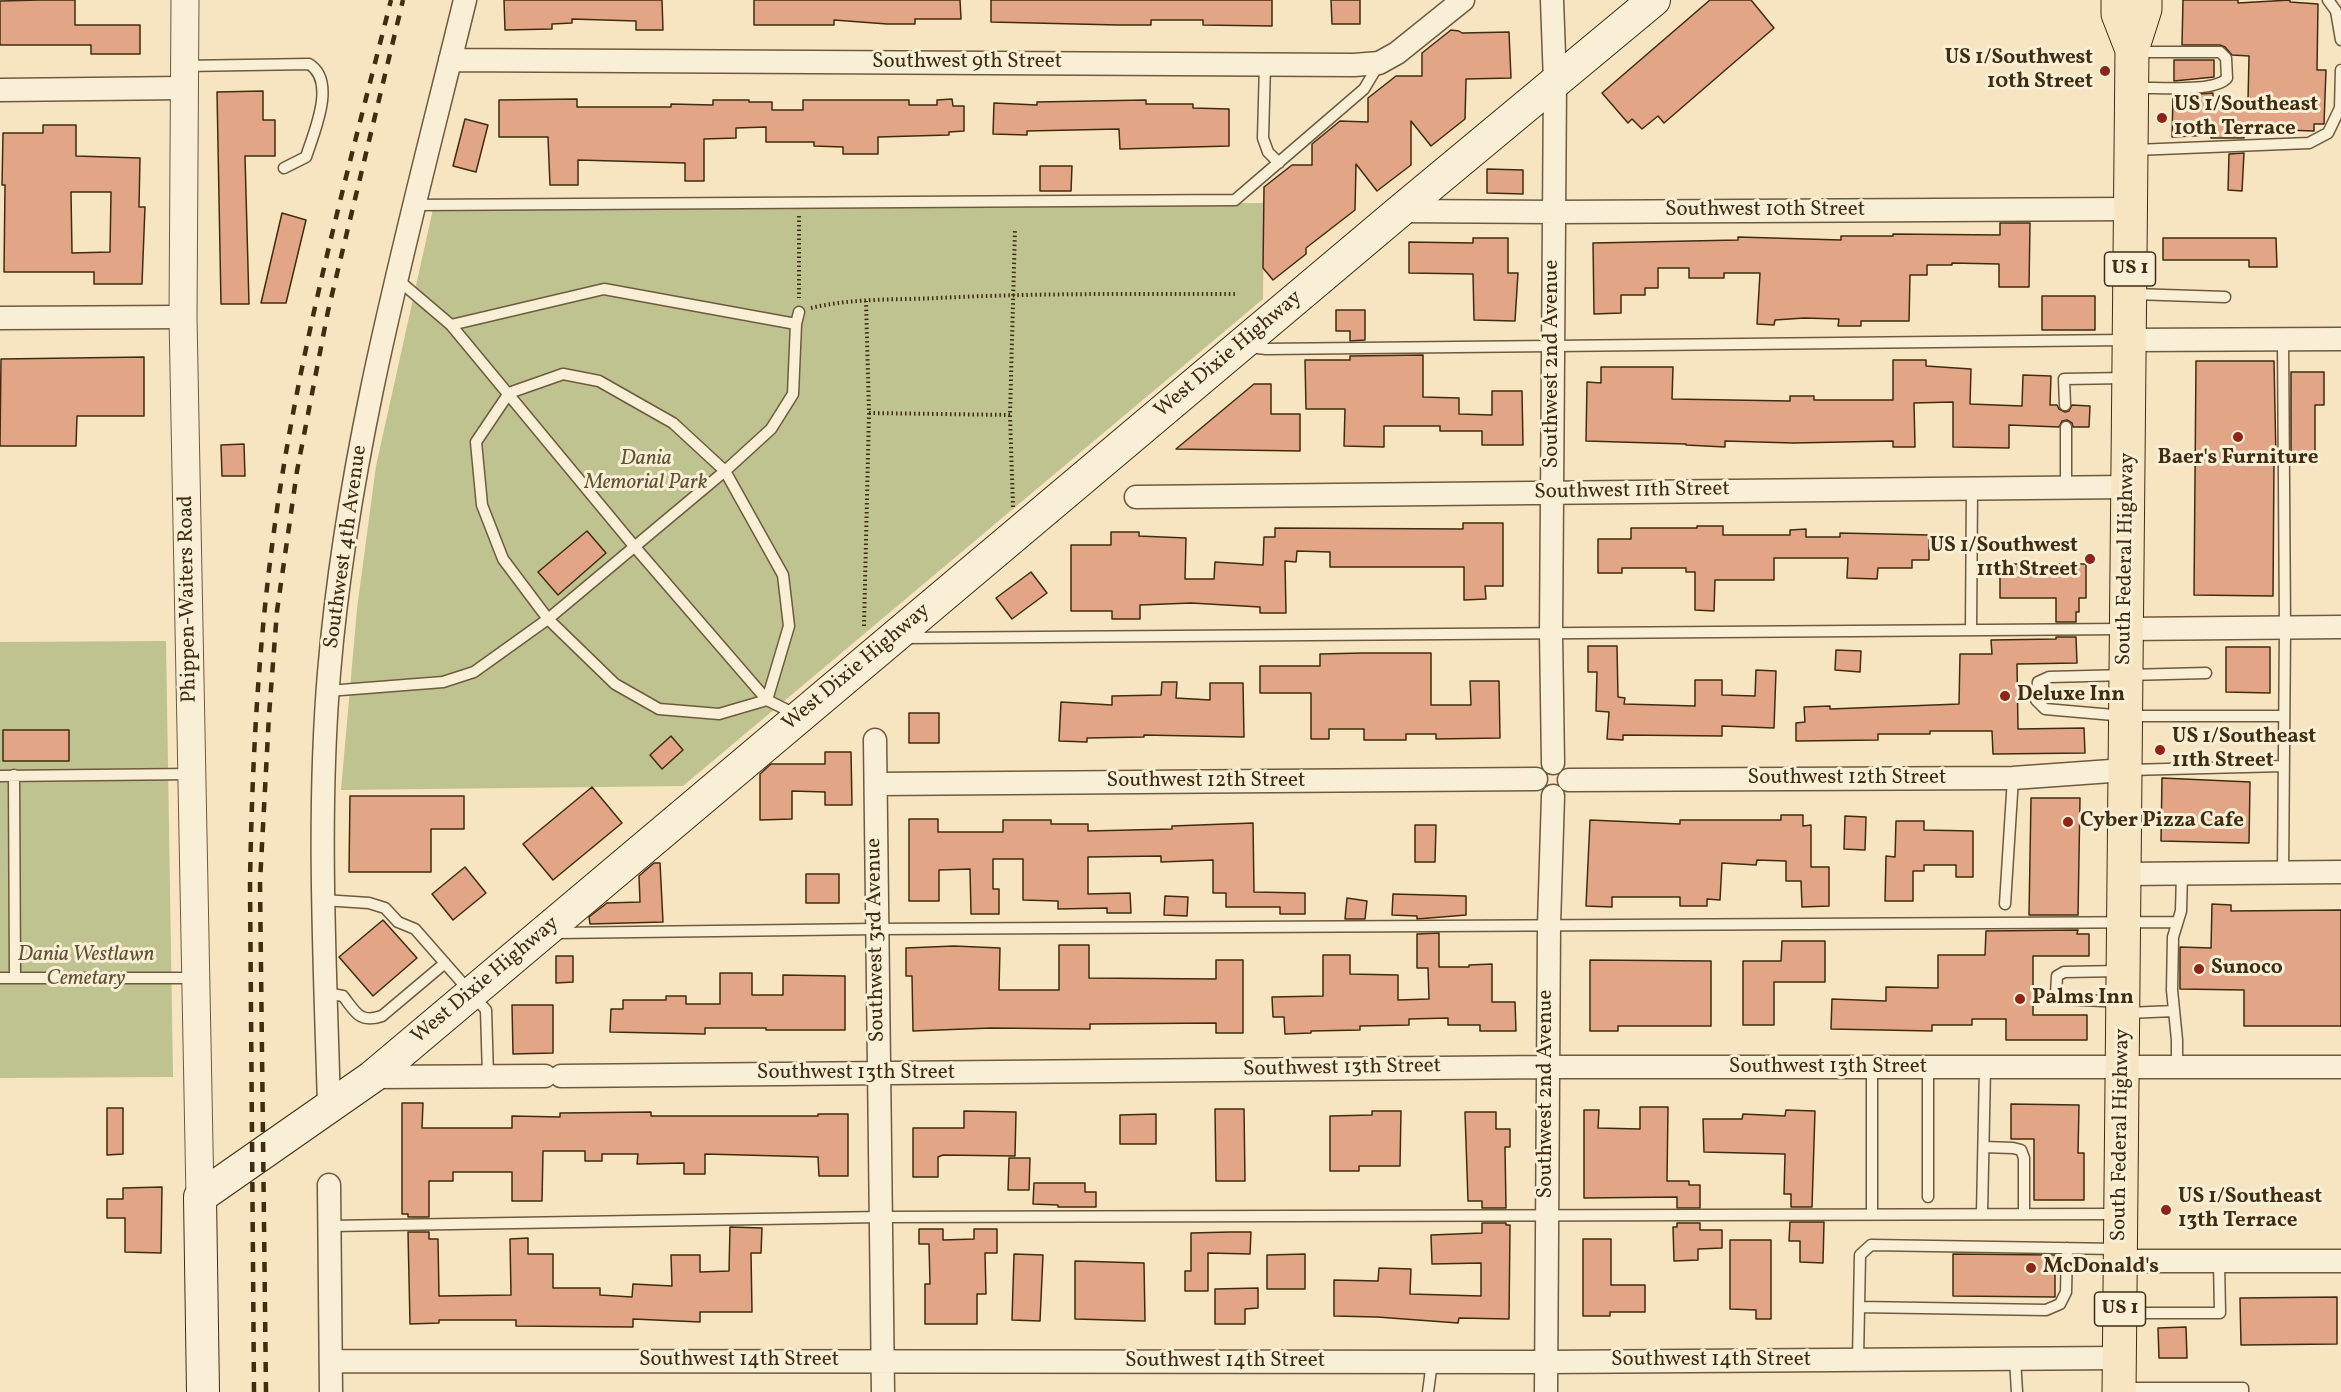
<!DOCTYPE html>
<html>
<head>
<meta charset="utf-8">
<style>
	body { margin:0 }
	canvas { display:block; background:#f6e5c0 }
</style>
</head>
<body>
<canvas width="2341" height="1392"></canvas>
<script>
const c = document.querySelector('canvas').getContext('2d');
c.lineJoin = 'round';
function fill(path, color) {
  c.fillStyle = color;
  c.fill(path, 'evenodd');
}
function strokePath(path, color, width, dash) {
  c.strokeStyle = color;
  c.lineWidth = width;
  c.lineCap = dash ? 'butt' : 'round';
  c.setLineDash(dash || []);
  c.stroke(path);
}
function label(font, color, halo, rows, align = 'center') {
  c.font = font + ' Vollkorn,serif';
  c.lineWidth = 6;
  c.setLineDash([]);
  c.textBaseline = 'middle';
  c.strokeStyle = halo;
  c.fillStyle = color;
  for (const [text, x, y, turn = 0] of rows) {
    c.save();
    c.translate(x, y);
    c.rotate((+turn || 0) * Math.PI / 180);
    c.textAlign = isNaN(turn) ? turn : align;
    if (halo) c.strokeText(text, 0, 0);
    c.fillText(text, 0, 0);
    c.restore();
  }
}
const green = new Path2D(`
	M1264 203 1263 299 683 786 341 790 357 609 376 466 433 209Z
	M166 641 173 1077 0 1078V642Z`);
const building = new Path2D(`
	M40 0H75V25H140V54H91V45H0V1Z
	M504 0H662L663 30H636V21L572 19V23L552 24V29L505 30Z
	M754 0H960L961 19H915V24H887L834 20V25H754Z
	M991 0H1272V26L1203 25V20H1151V25H1118L991 22Z
	M1331 0H1360V24H1332Z
	M1710 0H1751L1774 28 1664 123 1658 116 1642 129 1632 119 1628 123 1602 93Z
	M2183 0H2238V3L2290 0V2L2318 4 2317 70H2326L2324 124H2314V131L2285 130V133L2244 135V138H2211V135L2172 137 2173 96 2213 93V100L2248 101 2249 56 2232 55 2225 47 2220 45H2182Z
	M1451 30 1459 31 1462 33 1509 32 1511 78 1466 79 1465 119 1431 146 1411 121V165L1377 191 1356 164 1355 210 1306 248V254L1273 280 1263 268 1264 187 1292 165H1312V144L1340 121 1368 122V98L1396 76H1422V53Z
	M2174 60H2214V77L2174 81Z
	M263 91V120H275V156H245L249 304H221L217 92Z
	M577 99V107H671V104L713 105V100H749V102H772V110H803V100H909V105H937V100L952 99 953 106H964V131L949 132V135L878 137V154H843V147L814 146V142H766V127L736 128V138L704 139V181H685V163L578 160V185H550L548 137H499V100Z
	M1146 100V104H1193V108L1229 109V146L1120 149 1119 129 1027 131V135L993 134 994 103 1037 105V102Z
	M465 119 488 125 476 172 453 166Z
	M43 125H76V156L140 158 139 207H145L142 284H94V272H4L5 185H2L3 133H43ZM71 192H111L110 252 72 253Z
	M2244 153 2242 191 2228 190 2229 154Z
	M1040 166H1072L1071 191H1040Z
	M1487 169 1523 170V194L1487 193Z
	M282 213 306 220 286 303H261Z
	M2000 223H2030L2029 287H1999V264L1952 263V265H1927V275H1910L1909 321H1861V326H1838L1839 319 1804 318 1775 320 1774 325 1757 324 1760 273H1724V278H1689V268H1658V288H1645V295H1621V313L1594 314 1593 243 1738 240V237L1841 240V236H1893V234L2000 235Z
	M1473 238H1508V273H1518L1515 321 1474 320 1473 274 1409 273V242L1473 243Z
	M2163 238H2276L2277 267H2249V260H2163Z
	M2042 296H2095V330H2042Z
	M1336 310H1365V340L1350 341V331H1336Z
	M1423 355V397L1459 398V414L1492 415V391H1522L1523 445H1482V431H1440V426H1384V447L1344 446 1345 409H1306L1305 360H1350V356Z
	M144 357V416H77L76 446H0L1 359Z
	M1893 360H1926V366L1971 369 1970 404 2022 406 2023 375 2051 376 2050 405H2057L2059 409 2065 412 2069 411 2072 405 2090 406 2089 427H2073L2072 423 2067 420 2062 421 2059 427 2009 425V448L1953 447V402L1914 403 1915 447H1893V441L1793 443 1725 441V447L1686 445V444L1586 441 1587 382 1601 383V367H1673L1672 399 1790 401V396H1814V400H1893Z
	M2196 361H2274L2276 459H2274L2273 596 2194 595Z
	M2291 372H2324V405H2315V459H2291Z
	M1254 384H1271V414H1300V451L1176 449Z
	M244 444 245 476H222L221 445Z
	M1463 523H1503V586H1485L1486 599 1464 600V567H1330V552L1297 551 1296 562 1285 561 1286 613H1260V607L1191 603 1140 605V619H1112V611H1071V545H1111V532H1139V536L1186 538 1185 579H1214L1215 562 1263 565 1264 537H1275V528L1463 529Z
	M1697 526H1723V535H1790V530L1806 529V537H1840V533L1929 535V560H1912V568H1878L1877 579 1847 578 1848 558H1774V580H1715L1714 611 1695 610V572H1686V568H1622V573H1598V539H1631V528H1697Z
	M587 531 606 553 558 595 538 572Z
	M2000 564H2086V598H2079V612H2076V622H2056V598H2000Z
	M1031 572 1047 593 1012 619 996 598Z
	M2056 637H2076L2077 663 2017 664 2018 729 2084 728 2085 753 1993 754 1992 731H1930V734H1878V740L1796 741V723L1805 722 1804 707 1830 706V709L1959 704 1960 654H1992L1991 640 2056 639Z
	M1588 646H1617L1618 697 1625 698 1624 704 1695 706V680H1722V695L1755 696 1756 670 1776 671 1774 728 1722 726V736L1623 735V740L1607 739 1609 712 1596 711 1597 672H1588Z
	M2226 647H2270V693L2226 692Z
	M1836 650 1861 651 1860 672 1835 670Z
	M1362 653H1431V705H1471L1470 681H1499L1500 738 1436 739V734H1406V740H1364V729H1329V739H1311V693H1260V666H1320V654Z
	M1162 682H1177L1176 698 1210 700V683H1243L1244 737 1144 735V737L1087 738V742L1059 741 1061 702 1112 705V696L1161 695Z
	M909 713H939V743H909Z
	M3 730H69V761H3Z
	M671 736 683 750 662 769 650 755Z
	M825 752H851L852 805H825V792L792 791V819L760 820V774L771 764H825Z
	M2162 778 2250 782 2249 843 2161 841Z
	M592 787 622 823 553 880 523 844Z
	M350 796H464V829H431V872H349Z
	M2031 798H2080L2078 915H2029Z
	M1781 815H1803V826L1811 825V867H1829V906L1802 907 1801 881H1786V861L1757 860 1756 865 1722 863 1720 900 1707 899V906H1680V897H1612V907L1586 906 1590 820 1680 824V820H1781Z
	M1845 816 1866 817 1865 850 1844 849Z
	M909 819H938V832H1003V820H1051V824H1088V831L1172 829V826L1253 823 1254 892 1305 893V914H1280V907H1226V893H1213V860L1161 862V856L1088 857V894L1130 893 1131 913H1107V908L1058 909V901L1023 900V859H993V889H999V914H971L970 869 939 870V901H909Z
	M1896 821H1924V830L1973 831V877H1956V865H1924V871H1913V901H1885L1886 856 1895 857Z
	M1415 825H1436L1435 862H1415Z
	M654 863H660L663 922 590 924 589 917 607 903 640 902 639 876Z
	M465 867 486 893 453 920 432 894Z
	M806 874H839V903H806Z
	M1393 894 1466 896V915L1417 919V916L1392 915Z
	M1165 896 1188 897 1187 916 1164 915Z
	M1347 898 1367 901 1365 919H1345Z
	M2212 904 2231 905V911L2341 910V1026H2244V990L2180 989V947L2211 948Z
	M383 920 417 958 373 996 339 957Z
	M2078 930 2077 934H2089V956H2033V1015H2087V1040H2006V1019H1972V1025H1932V1031L1831 1029 1832 999 1886 1001V987L1938 988V955H1985L1986 931Z
	M1439 933V967H1469V965L1492 964V1002H1515L1516 1031H1480V1025H1448V1018L1409 1019V1025L1360 1026V1030L1311 1031V1033L1285 1034 1284 1017H1273L1272 997 1323 996V955H1350V974L1398 975V1000L1429 999 1428 968H1417V934Z
	M1782 941H1825V982H1774V1025H1743V961H1781Z
	M1059 945H1089V978L1216 979V960H1243V1033H1216V1023L1090 1024V1029L991 1028 913 1031 912 976H906V948L954 946 1000 948 999 990H1059Z
	M556 956H573V982L556 983Z
	M1590 960 1711 961V1026H1618V1031H1590Z
	M720 973H752V995H783V975L845 976V1030H766V1028H705V1034L610 1032 611 1009H623V1000H666V996H686V1004H720Z
	M512 1005H553V1053L513 1054Z
	M402 1103H423L422 1128H512V1116L560 1117V1113L651 1112V1116H818V1114H848V1176H819L818 1157 705 1154V1174H684V1163L637 1164 638 1154H602V1161H585V1151H543L542 1201H512V1172H453V1181H429V1217H408V1214H402Z
	M2011 1104 2079 1105 2078 1153H2084V1200H2034V1139H2011Z
	M1640 1107H1668L1667 1181H1689V1185H1700V1208H1677V1197L1584 1198V1110H1599L1598 1128 1640 1129Z
	M107 1108H123V1154L107 1155Z
	M1215 1109H1244L1245 1181H1216Z
	M1786 1110 1815 1111 1812 1207H1791V1194H1784L1785 1154 1704 1152 1703 1119H1742L1743 1114 1785 1116Z
	M964 1111 1016 1112 1015 1156 943 1155 938 1157V1177H913V1128H964Z
	M1372 1111H1401L1400 1166H1359V1171H1330V1116L1372 1115Z
	M1465 1112H1496V1129H1510V1147H1505L1506 1208H1482V1201H1468Z
	M1156 1114V1144H1120V1115Z
	M1009 1158H1030L1029 1190H1008Z
	M1034 1183H1085V1192H1096V1207H1058V1205L1033 1204Z
	M162 1187 161 1253 125 1252V1218H107V1199H123V1188Z
	M1790 1222H1824L1823 1263 1800 1262V1241H1789Z
	M1482 1223H1506V1225H1510L1509 1319 1459 1318 1458 1323 1377 1317 1334 1316V1280L1378 1281 1379 1268 1411 1269 1410 1294 1481 1296V1263L1432 1264 1431 1235 1482 1233Z
	M1677 1223H1700V1230H1722V1248L1698 1249V1260L1674 1261 1673 1227H1677Z
	M730 1227 762 1228 761 1253H751L752 1312H700V1322L633 1319V1327L516 1326V1320H439V1323L410 1324 408 1232H429V1239H438L439 1296 511 1295 510 1239 528 1238V1254H553V1288H600V1295L632 1297 633 1284 672 1286 671 1255H700V1272L729 1271Z
	M919 1229H943V1240L974 1239V1229H997V1253H985L986 1294H977V1324H925V1284H930L929 1244H919Z
	M1230 1232H1251L1250 1254 1208 1253V1291H1185V1271H1191V1233Z
	M1583 1239H1611V1285H1645V1312H1610V1316H1583Z
	M1730 1240H1771V1319H1756V1310L1730 1309Z
	M1014 1254 1043 1255 1040 1321 1012 1320Z
	M1305 1254V1289H1267V1255Z
	M1953 1254 2055 1255V1297L1953 1296Z
	M1075 1261 1144 1263 1145 1321 1075 1319Z
	M1258 1288V1308L1245 1309V1324H1215V1289Z
	M2337 1297V1344L2241 1345 2240 1298Z
	M2186 1327 2187 1358H2159L2158 1328Z`);
const path = new Path2D(`
	M799 216V298
	M811 308C852 298 896 300 938 298 1037 293 1136 294 1235 294
	M869 413 1010 415
	M1013 507 1010 415 1015 229
	M864 626 869 413 866 301`);
const service = new Path2D(`
	M2328 0 2336 11 2341 40
	M1265 64 1263 138 1268 152 1279 163
	M184 66 309 64C337 81 314 132 306 157L284 168
	M2134 88C2155 87 2215 93 2227 78L2226 58 2220 52H2135
	M2135 150 2309 143 2328 133 2340 108 2341 70
	M415 205 1235 200 1364 89 1379 64
	M397 279 451 325 634 546 767 700 795 714
	M2133 294 2225 297
	M451 325 604 289 796 324
	M1250 347 1266 349 2125 340
	M563 374 599 381 673 423 725 471 783 575 789 626 767 700 719 714 659 709 615 684 548 619 503 559 482 505 476 442 509 393Z
	M2065 405 2064 379 2126 378
	M2066 427V488
	M1971 630 1972 488
	M905 638 2123 629
	M2206 673 2049 677 2038 682 2036 700 2045 709 2125 716H2284
	M328 691 443 682 474 672 548 619 725 471 771 429 793 394 796 324 799 312
	M2129 770 2283 766
	M14 775 15 978
	M0 776 192 774
	M2283 873 2285 628 2283 339
	M323 900 369 903 385 908 398 922 415 929 486 1010 488 1076
	M2005 904 2013 778
	M554 933 877 929 2177 922
	M2121 971 2064 972 2057 976 2056 994 2063 999 2121 1002
	M0 978H195
	M326 993 343 996C355 1011 359 1024 382 1016L445 963
	M2127 1013 2174 1011
	M2177 1068V1040L2172 990 2173 937 2181 911 2182 874
	M1984 1147 2013 1148 2021 1150 2024 1158V1214
	M1928 1197V1068
	M1872 1214V1068
	M1982 1214 1985 1068
	M330 1226 881 1217 2117 1214
	M1859 1307 2046 1310 2060 1304 2066 1292 2067 1248
	M2123 1313H2220L2219 1261
	M2015 1359 2017 1392
	M1858 1360 1860 1255 1871 1245 2117 1249
	M2121 1388H2243V1392
	M1428 1392 1432 1362`);
const minor = new Path2D(`
	M1552 0 1555 82 1551 634 1553 763
	M450 60 1354 65 1379 63 1397 53 1463 0
	M0 90 184 88
	M1400 211 1555 212 2130 209
	M0 318 183 317
	M2129 340 2341 339
	M1136 497 2128 487
	M2126 629 2341 627
	M875 740 883 1392
	M1569 780 2013 778 2125 770
	M876 784 1536 779
	M2124 874 2341 872
	M561 1076 1547 1067H2341
	M372 1077 545 1076
	M329 1106C325 962 317 817 329 673 348 444 411 222 465 0
	M329 1185 331 1392
	M2120 1261H2341
	M331 1361 1546 1362 2120 1358
	M1546 1392 1549 925 1553 796`);
const tertiary = new Path2D(`
	M185 0 183 317 200 1197`);
const secondary = new Path2D(`
	M203 1392 200 1197 372 1077 1400 211 1654 0`);
const primary = new Path2D(`
	M2118 0V14L2132 50
	M2119 1392 2132 50 2145 9V0`);
const rail = new Path2D(`
	M254 1392 250 883C252 765 258 648 274 531 298 351 347 175 391 0
	M266 1392 260 882 269 715 277 611 297 471 328 311 403 0`);
const markers = [
	[2105,71,6,"#8f2418"],
	[2162,118,6,"#8f2418"],
	[2238,437,6,"#8f2418"],
	[2090,559,6,"#8f2418"],
	[2005,696,6,"#8f2418"],
	[2160,750,6,"#8f2418"],
	[2068,822,6,"#8f2418"],
	[2199,969,6,"#8f2418"],
	[2020,999,6,"#8f2418"],
	[2166,1210,6,"#8f2418"],
	[2031,1268,6,"#8f2418"]
];
const shields = [
	[2130,269,51],
	[2120,1309,51]
];
const shieldNames = [
	["US 1",2130,269],
	["US 1",2120,1309]
];
const poiNames = [
	["US 1/Southwest",2093,59,"right"],
	["10th Street",2093,83,"right"],
	["US 1/Southeast",2174,106],
	["10th Terrace",2174,130],
	["Baer's Furniture",2238,459,"center"],
	["US 1/Southwest",2078,547,"right"],
	["11th Street",2078,571,"right"],
	["Deluxe Inn",2017,696],
	["US 1/Southeast",2172,738],
	["11th Street",2172,762],
	["Cyber Pizza Cafe",2080,822],
	["Sunoco",2211,969],
	["Palms Inn",2032,999],
	["US 1/Southeast",2178,1198],
	["13th Terrace",2178,1222],
	["McDonald's",2043,1268]
];
const streetNames = [
	["Southwest 9th Street",967,63],
	["Southwest 10th Street",1765,211],
	["West Dixie Highway",1229,355,-40],
	["Southwest 2nd Avenue",1553,364,-90],
	["Southwest 11th Street",1632,492,-1],
	["Southwest 4th Avenue",347,547,-82],
	["South Federal Highway",2127,559,-89],
	["Phippen-Waiters Road",189,599,-91],
	["West Dixie Highway",857,668,-40],
	["Southwest 12th Street",1847,779],
	["Southwest 12th Street",1206,782],
	["Southwest 3rd Avenue",877,940,-91],
	["West Dixie Highway",486,981,-40],
	["Southwest 13th Street",1828,1068],
	["Southwest 13th Street",1342,1069,-1],
	["Southwest 13th Street",856,1074],
	["Southwest 2nd Avenue",1547,1094,-90],
	["South Federal Highway",2122,1135,-89],
	["Southwest 14th Street",739,1361],
	["Southwest 14th Street",1711,1361],
	["Southwest 14th Street",1225,1362]
];
const parkNames = [
	["Dania",646,460],
	["Memorial Park",646,484],
	["Dania Westlawn",86,956],
	["Cemetary",86,980]
];
fill(green, '#bfc390');
fill(building, '#e2a586');
strokePath(building, '#402d11', 1.5);
strokePath(service, '#6e5b3d', 13);
strokePath(minor, '#6e5b3d', 25);
strokePath(tertiary, '#6e5b3d', 29);
strokePath(secondary, '#402d11', 34);
strokePath(primary, '#402d11', 35);
strokePath(path, '#402d11', 4, [1.5, 3]);
strokePath(service, '#f9eed6', 10);
strokePath(minor, '#f9eed6', 22);
strokePath(tertiary, '#f9eed6', 27);
strokePath(secondary, '#f9eed6', 32);
strokePath(primary, '#f6e5c0', 33);
strokePath(rail, '#402d11', 4.5, [10, 10]);
for (const [x, y, r, color] of markers) {
  const dot = new Path2D();
  dot.arc(x, y, r, 0, 2 * Math.PI);
  c.fillStyle = color;
  c.fill(dot);
  strokePath(dot, '#f9eed6', 2);
}
for (const [x, y, w] of shields) {
  const box = new Path2D();
  box.roundRect(x - w / 2, y - 17, w, 34, 4.5);
  c.fillStyle = '#f9eed6';
  c.fill(box);
  strokePath(box, '#402d11', 1.5);
}
label('bold 20px', '#402d11', null, shieldNames);
label('bold 21px', '#402d11', '#f9eed6', poiNames, 'left');
label('21px', '#402d11', '#f9eed6', streetNames);
label('italic 21px', '#605231', '#f9eed6', parkNames);
</script>
</body>
</html>
